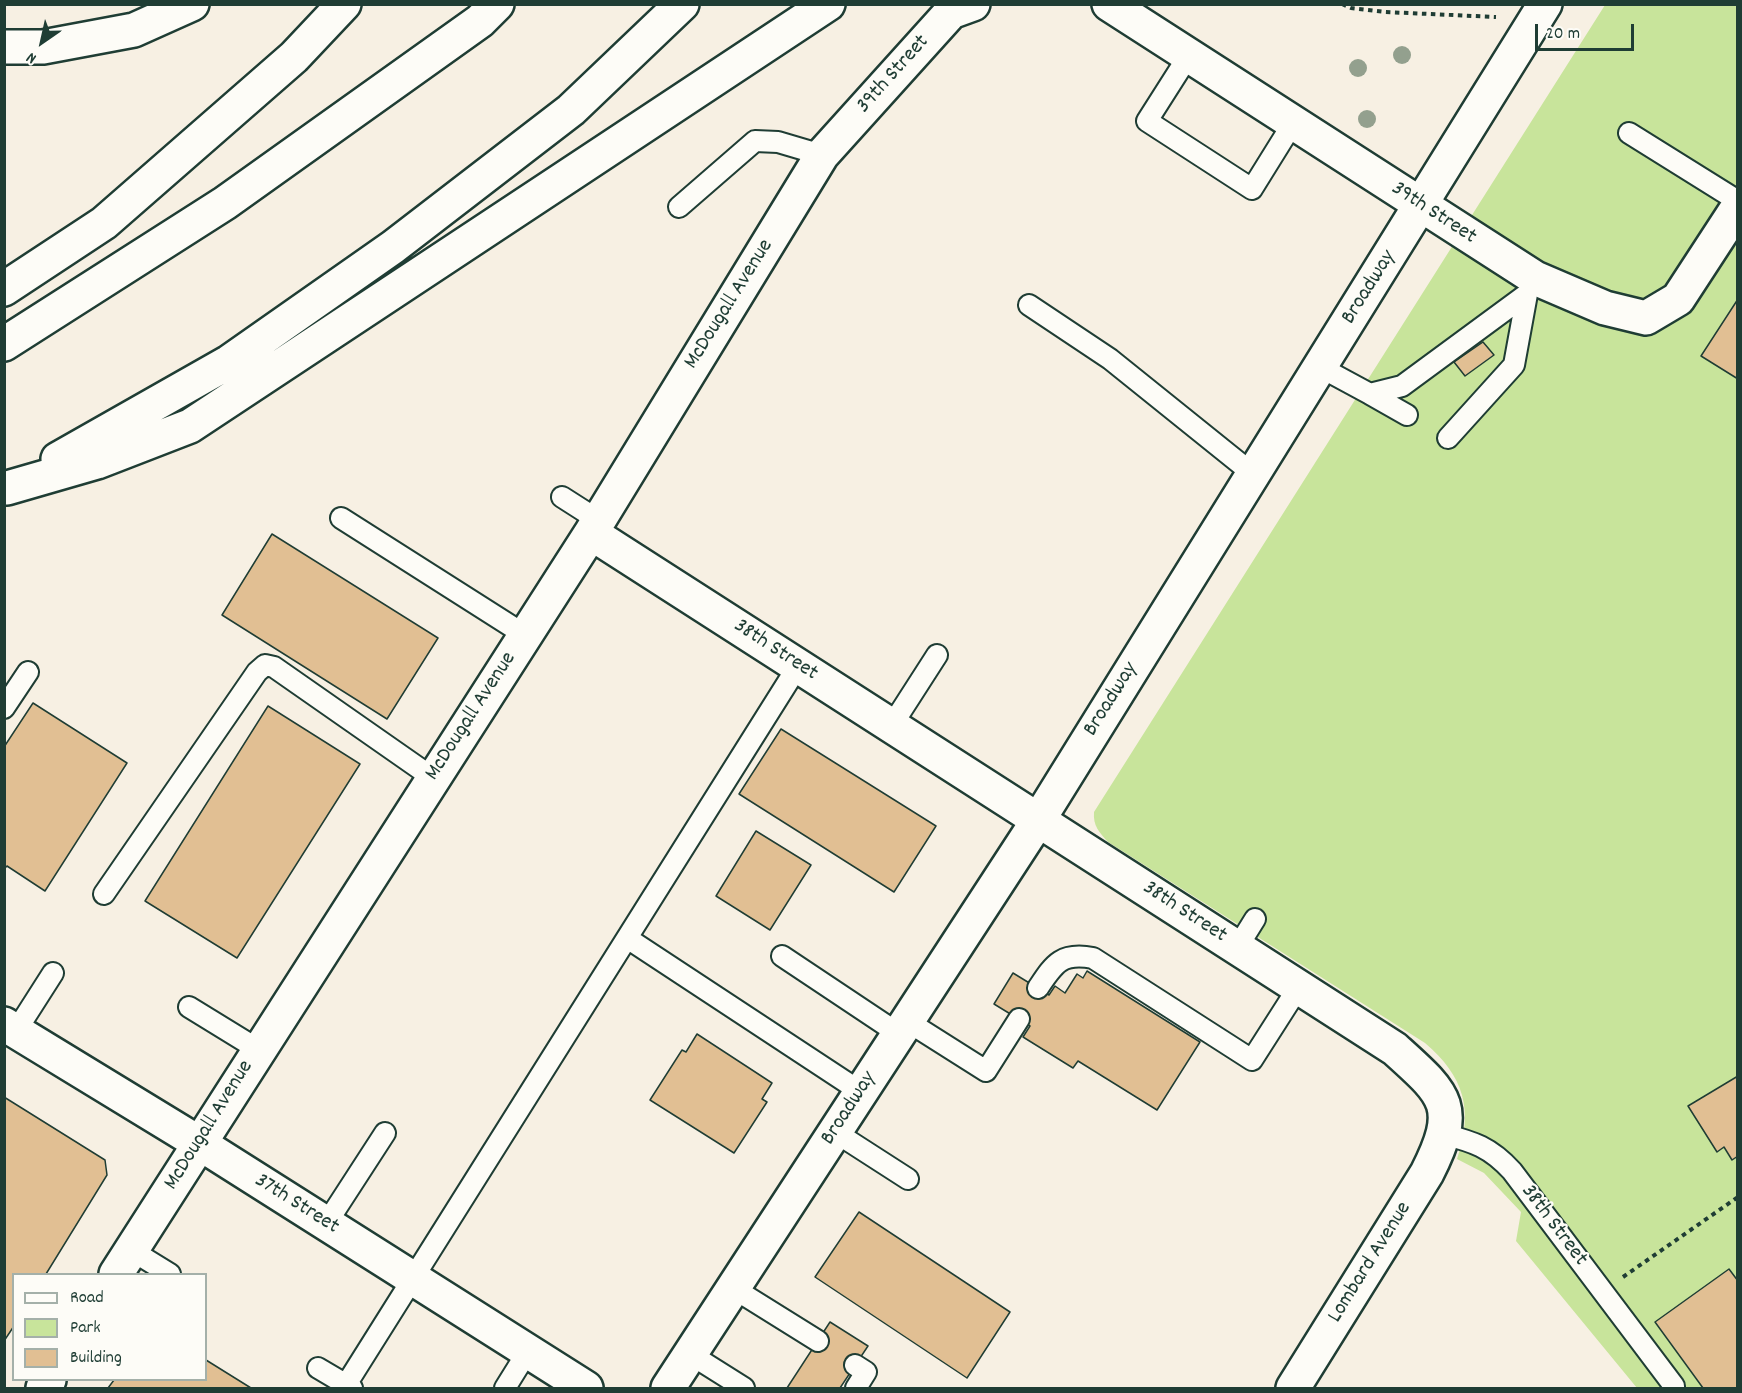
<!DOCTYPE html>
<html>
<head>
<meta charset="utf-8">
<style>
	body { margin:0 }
	#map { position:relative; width:1742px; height:1393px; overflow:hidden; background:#f7f0e3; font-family:Dekko,sans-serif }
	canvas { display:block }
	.frame { position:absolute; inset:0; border:6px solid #1f3d34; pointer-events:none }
	.legend { position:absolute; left:12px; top:1273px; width:195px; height:108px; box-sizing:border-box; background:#fdfcf7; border:2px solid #a4b0a9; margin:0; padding:8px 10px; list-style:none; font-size:18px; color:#1f3d34 }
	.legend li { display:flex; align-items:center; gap:12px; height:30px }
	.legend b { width:30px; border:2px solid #a4b0a9 }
	.north { position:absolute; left:12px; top:12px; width:60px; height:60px; -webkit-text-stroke:4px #fdfcf7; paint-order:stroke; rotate:214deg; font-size:16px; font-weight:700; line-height:24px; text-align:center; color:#1f3d34 }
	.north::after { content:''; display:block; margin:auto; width:21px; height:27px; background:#1f3d34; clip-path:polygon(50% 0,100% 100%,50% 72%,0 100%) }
	.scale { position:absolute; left:1535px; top:24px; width:99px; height:27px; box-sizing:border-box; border:3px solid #1f3d34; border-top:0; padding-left:8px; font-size:18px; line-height:21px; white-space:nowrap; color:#1f3d34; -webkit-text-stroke:4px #fdfcf7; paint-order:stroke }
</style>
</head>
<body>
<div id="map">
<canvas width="1742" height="1393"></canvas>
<div class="frame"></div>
<ul class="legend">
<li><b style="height:8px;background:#fdfcf7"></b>Road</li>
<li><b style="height:16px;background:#c8e49b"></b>Park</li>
<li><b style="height:16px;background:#e1bf93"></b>Building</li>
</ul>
<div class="north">N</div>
<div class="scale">20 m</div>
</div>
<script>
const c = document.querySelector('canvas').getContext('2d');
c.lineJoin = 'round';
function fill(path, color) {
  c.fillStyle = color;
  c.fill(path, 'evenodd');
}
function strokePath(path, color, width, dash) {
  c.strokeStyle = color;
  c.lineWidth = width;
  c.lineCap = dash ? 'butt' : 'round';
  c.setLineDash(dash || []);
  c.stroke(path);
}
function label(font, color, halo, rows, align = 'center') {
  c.font = font + ' Dekko,sans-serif';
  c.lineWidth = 4.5;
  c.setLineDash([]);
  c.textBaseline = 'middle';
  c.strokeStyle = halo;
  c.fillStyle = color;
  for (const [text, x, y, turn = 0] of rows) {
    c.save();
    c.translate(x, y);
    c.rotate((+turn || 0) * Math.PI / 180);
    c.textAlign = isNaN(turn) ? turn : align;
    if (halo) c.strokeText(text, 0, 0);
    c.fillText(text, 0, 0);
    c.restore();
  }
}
const green = new Path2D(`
	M1605 5H1737V1388H1637L1516 1241 1521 1212 1484 1173 1457 1159C1474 1110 1464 1076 1425 1043L1108 842C1099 832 1093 826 1094 812Z`);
const building = new Path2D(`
	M1738 299V379L1701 356Z
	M1483 342 1494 355 1465 376 1454 362Z
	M272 534 438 638 387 719 222 615Z
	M33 703 127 763 45 891 7 866 4 869V747Z
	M268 706 360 764 237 958 145 901Z
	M781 729 936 826 894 892 739 794Z
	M756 831 811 865 770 930 716 896Z
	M1087 971 1200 1042 1157 1110 1078 1061 1073 1068 1023 1037 1030 1026 994 1004 1013 973 1049 995 1055 986 1065 993 1077 974 1083 978Z
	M697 1034 772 1083 762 1099 767 1102 734 1153 650 1100 682 1050 686 1052Z
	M1738 1076V1156L1732 1160 1724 1147 1717 1152 1688 1106Z
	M4 1097 105 1160 107 1175 46 1274H14V1326L4 1341Z
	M859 1212 1010 1312 967 1378 815 1277Z
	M1729 1269 1738 1281V1388H1703L1655 1322Z
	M830 1322 868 1346 840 1388H787Z
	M206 1360 251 1388H108L114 1380H206Z`);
const path = new Path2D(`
	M1342 4 1351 8 1385 12 1496 17
	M1623 1277 1738 1197`);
const lane = new Path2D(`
	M1189 55 1147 121 1252 189 1293 123
	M1629 133 1738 201
	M679 207 755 141 778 142 822 155
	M1029 305 1110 359 1253 474
	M1320 367 1370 394
	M1407 415 1370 394 1402 386 1527 294 1514 365 1448 438
	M562 497 598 520
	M341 518 525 635
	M4 708 28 672
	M892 725 937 655
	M104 894 257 672 265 665 274 667 433 778
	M627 938 861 1092
	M1237 948 1255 919
	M782 956 899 1034
	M1038 988C1054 964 1061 952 1093 958L1252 1060 1298 988
	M189 1007 259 1050
	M907 1021 986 1071 1019 1019
	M16 1031 53 973
	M835 1132 908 1179
	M1443 1134C1474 1142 1490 1147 1512 1171L1674 1386 1672 1388
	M326 1224 385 1133
	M131 1250 170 1274
	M733 1288 818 1341
	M690 1354 744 1388
	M855 1365 866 1372 856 1388
	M318 1368 352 1388
	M344 1388 798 666
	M505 1388 528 1351`);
const street = new Path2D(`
	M1109 4 1535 278 1605 308 1646 318 1678 299 1738 207
	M591 533 1395 1049C1446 1095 1461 1106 1427 1173L1293 1388
	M116 1274 591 533 822 155 951 12 973 4
	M43 1388 49 1380`);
const secondary = new Path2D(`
	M4 47H43L134 30 192 4
	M4 1024 199 1143 586 1388`);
const primary = new Path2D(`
	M668 1388 1039 819 1545 4`);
const highway = new Path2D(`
	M4 289 104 223 294 57 344 4
	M4 344 225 203 480 21 497 4
	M58 459 229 362 393 247 571 110 682 4
	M7 488 97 462 190 426 828 4`);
const trees = [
	[1402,55],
	[1358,68],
	[1367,119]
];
const streetNames = [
	["39th Street",894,75,-48],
	["39th Street",1433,214,33],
	["Broadway",1370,288,-58],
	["McDougall Avenue",730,305,-58],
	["38th Street",775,651,33],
	["Broadway",1112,700,-58],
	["McDougall Avenue",472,717,-57],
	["38th Street",1184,913,33],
	["Broadway",850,1109,-57],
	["McDougall Avenue",210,1126,-58],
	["37th Street",296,1205,32],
	["38th Street",1553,1226,53],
	["Lombard Avenue",1371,1263,-58]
];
fill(green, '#c8e49b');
fill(building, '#e1bf93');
strokePath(building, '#1f3d34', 1.5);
strokePath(lane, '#1f3d34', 24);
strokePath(street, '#1f3d34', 38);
strokePath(secondary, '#1f3d34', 38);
strokePath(primary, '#1f3d34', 38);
strokePath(highway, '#1f3d34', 38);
strokePath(path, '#1f3d34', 4, [4.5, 4.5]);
strokePath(lane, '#fdfcf7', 20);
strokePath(street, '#fdfcf7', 33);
strokePath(secondary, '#fdfcf7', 33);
strokePath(primary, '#fdfcf7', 33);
strokePath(highway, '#fdfcf7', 33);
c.fillStyle = '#93a08e';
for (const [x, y] of trees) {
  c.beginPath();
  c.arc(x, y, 9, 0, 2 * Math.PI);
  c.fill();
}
label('22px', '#1f3d34', '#fdfcf7', streetNames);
</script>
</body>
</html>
